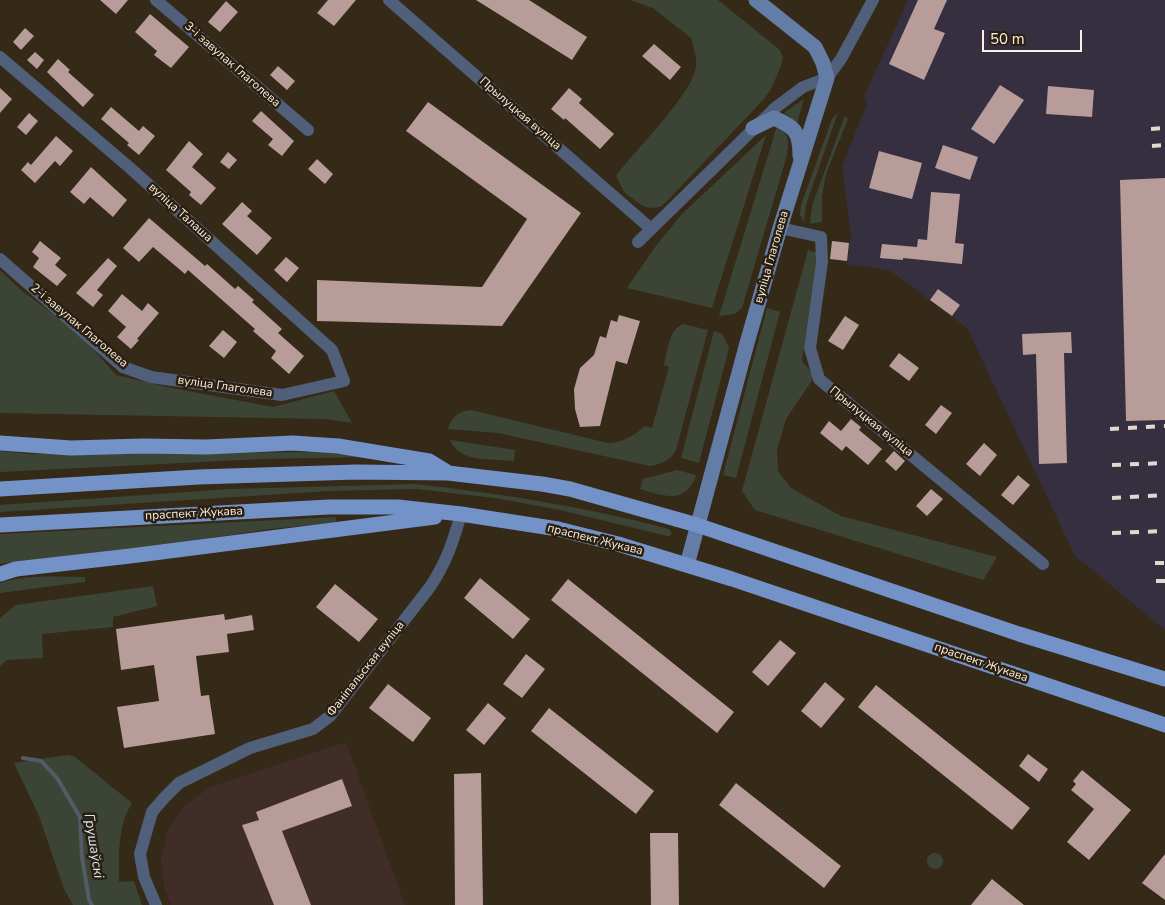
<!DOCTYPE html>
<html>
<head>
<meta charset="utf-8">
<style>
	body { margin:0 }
	#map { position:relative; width:1165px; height:905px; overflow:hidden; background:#352918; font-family:"Nunito Sans",sans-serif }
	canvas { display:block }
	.scale { position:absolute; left:982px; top:30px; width:100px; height:22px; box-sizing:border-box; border:2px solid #f8efe5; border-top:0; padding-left:6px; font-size:15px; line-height:18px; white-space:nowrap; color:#f8efe5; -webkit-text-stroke:4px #2b1f0f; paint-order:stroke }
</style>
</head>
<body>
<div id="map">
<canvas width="1165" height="905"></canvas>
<div class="scale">50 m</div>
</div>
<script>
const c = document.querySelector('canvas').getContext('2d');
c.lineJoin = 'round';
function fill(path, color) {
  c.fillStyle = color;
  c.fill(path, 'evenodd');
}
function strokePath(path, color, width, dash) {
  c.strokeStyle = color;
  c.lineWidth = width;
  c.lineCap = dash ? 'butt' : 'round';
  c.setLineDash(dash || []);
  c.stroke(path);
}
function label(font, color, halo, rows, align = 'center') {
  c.font = font + ' "Nunito Sans",sans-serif';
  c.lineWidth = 5;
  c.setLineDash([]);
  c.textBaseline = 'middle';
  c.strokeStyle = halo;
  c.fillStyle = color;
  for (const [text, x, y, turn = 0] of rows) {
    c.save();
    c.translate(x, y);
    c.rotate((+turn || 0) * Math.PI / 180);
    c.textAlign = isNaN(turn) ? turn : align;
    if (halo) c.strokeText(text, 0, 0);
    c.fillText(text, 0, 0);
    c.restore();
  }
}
const industrial = new Path2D(`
	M908 0H1165V630L1075 556 967 328 891 271 847 264 851 236 842 166 867 104 865 100V94Z`);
const education = new Path2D(`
	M346 742 405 905H171L164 887 161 861 167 831 184 806 210 787Z`);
const green = new Path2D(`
	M630 0H718L780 50 783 58 781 66 771 89 764 99 669 199 660 207 649 208 641 205 624 192 616 176C634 151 695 92 696 65 697 57 693 46 691 38L653 8Z
	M804 99 796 127 790 117 784 113Z
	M838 112 806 205 804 222 800 215 801 205 832 119Z
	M846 117 848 119 826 174 822 196V222L810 224 812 206 844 118Z
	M777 126C789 133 789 142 787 155L742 308 735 314 719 316Z
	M766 135 712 308 627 288 655 247 681 215Z
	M808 250 817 253 802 361 815 376 786 419 777 450 778 471 791 488 841 516 997 557 983 580 755 510 742 491Z
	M0 270 22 291 77 331 116 375 172 388 273 407 334 391 352 423 326 419 0 413Z
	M767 308 780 312 736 478 723 475Z
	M683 324 708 330 676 450C671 460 662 464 650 466L498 433 448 429C451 417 459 411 471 410L608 443C622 443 635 435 645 426L652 428 669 367 664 365C667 352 669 329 683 324Z
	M714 331 722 334 729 348 699 463 681 458Z
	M450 440 515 450 514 461C494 459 459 463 450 440Z
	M0 451 29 454 330 452 368 457 262 459 0 472Z
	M677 470 696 475C687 505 662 496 640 489L643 479Z
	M415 484C503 494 583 506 669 529L672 533 670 536H667L560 510 495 498 416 489 329 491 0 512V505L229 489Z
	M336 517V523L270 529 183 542 0 564V534Z
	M85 577V582L0 593V583C27 574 57 577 85 577Z
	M153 586 157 606 113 617V627L42 634 43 658 7 660 0 666V618L16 605Z
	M68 755 75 757 132 803C117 827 119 855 119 882L134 881 142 905H73L64 889 39 816 14 763Z
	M927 861a8 8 0 1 1 16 0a8 8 0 1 1-16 0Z`);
const stream = new Path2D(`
	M23 758 41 761 57 778 80 817 82 857 89 900 92 905`);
const building = new Path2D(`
	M100 0H128L116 14Z
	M328 0H356L334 26 317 13Z
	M476 0H529L587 37 572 60Z
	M918 0H947L934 29 945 33 924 80 889 64Z
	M226 1 238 12 220 32 208 22Z
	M150 14 189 47 171 68 154 55 157 51 135 32Z
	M25 28 34 36 21 50 13 42Z
	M654 44 681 67 670 80 642 56Z
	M35 52 44 60 37 69 27 60Z
	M58 59 70 70 68 72 94 95 83 107 47 72Z
	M278 66 295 81 287 90 270 75Z
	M1000 85 1024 100 994 144 971 129Z
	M1048 86 1094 90 1092 117 1046 114Z
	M0 88 12 99 0 113Z
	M569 88 582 99 579 103 614 134 600 149 565 118 564 120 551 109Z
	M428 102 581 213 502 326 317 321V280L482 287 527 219 406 131Z
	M111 107 139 131 143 126 155 136 139 155 127 145 129 143 101 119Z
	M261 111 294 141 282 156 268 145 273 139 252 121Z
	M29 113 38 121 26 135 17 127Z
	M56 136 73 151 60 166 55 161 35 183 21 170 28 162 31 165Z
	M189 141 203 154 192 167 216 188 201 205 189 195 191 192 166 170Z
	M943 145 978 157 970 180 935 168Z
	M879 151 922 163 912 199 869 188Z
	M228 152 237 160 229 169 220 162Z
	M317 159 333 174 325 184 308 169Z
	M91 167 127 200 113 217 90 197 84 204 70 192Z
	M1165 178V420L1126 421 1120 180Z
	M931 192 960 194 955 243 964 244 962 264 903 258V260L880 258 882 244 917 247 918 239 927 240Z
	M242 202 252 211 247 216 272 238 257 255 222 224Z
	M149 218 205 266 207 264 235 289 238 286 254 300 252 302 282 329 278 333 304 356 289 374 271 358 276 351 253 331 255 329 188 270 185 274 153 247 139 262 123 248Z
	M40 241 61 258 55 265 67 275 57 286 33 267 39 258 32 252Z
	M832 241 849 243 847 261 830 259Z
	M286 257 299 268 287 282 274 270Z
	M108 258 117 266 97 290 103 295 93 307 76 293Z
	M938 289 960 305 952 316 930 300Z
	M122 294 142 311 148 303 159 313 137 339 139 340 131 349 117 337 126 327 108 311Z
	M619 315 640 321 627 364 616 361 600 426 580 427 575 409 574 389 580 368 594 355 600 336 606 338 611 320 617 322Z
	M845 316 859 325 843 350 828 341Z
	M223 330 237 342 224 358 209 346Z
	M1071 332 1072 353H1064L1067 463 1039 464 1036 354 1023 355 1022 334Z
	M899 353 919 368 909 381 889 366Z
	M941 405 952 413 936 434 925 425Z
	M851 419 861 427 859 430 882 449 868 465 846 446 842 451 820 433 829 421 841 431Z
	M984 443 997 455 980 476 966 464Z
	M894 451 905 461 896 471 885 461Z
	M1018 475 1030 485 1013 505 1001 495Z
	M931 489 943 499 927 516 916 506Z
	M480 578 530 619 513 639 464 598Z
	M568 579 734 712 717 733 551 600Z
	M335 584 378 619 359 642 316 607Z
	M224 614 225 620 252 615 254 630 227 634 229 652 196 656 201 696 209 695 215 734 124 748 117 707 159 701 154 665 121 670 116 629Z
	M780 640 796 653 768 686 752 672Z
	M526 654 545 669 522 698 503 684Z
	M825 682 845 699 821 728 801 711Z
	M388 684 431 718 413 742 369 708Z
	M876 685 1030 808 1012 830 858 707Z
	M488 703 506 718 484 745 466 730Z
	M549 708 654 791 636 814 531 731Z
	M1028 754 1048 769 1039 782 1019 766Z
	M1082 770 1131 810 1089 860 1067 842 1094 809 1071 790 1076 784 1073 781Z
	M481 773 483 905H455L454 774Z
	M342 779 352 806 282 831 311 905H274L242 825 259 820 256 812Z
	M736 783 841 866 824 888 719 805Z
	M650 833H678L679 905H651Z
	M1165 854V900L1142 883Z
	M992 879 1024 905H971Z`);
const street = new Path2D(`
	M156 0 308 130
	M389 0 650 228
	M0 57 129 167 332 350 344 381 282 395 151 377 123 367 0 259
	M780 228 821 237 822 262 810 348 819 379 1043 564
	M638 242 775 108 803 87 827 78 841 59 873 0
	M156 905 144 877 140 854 152 812 165 797 179 783 250 748 313 729 330 716 430 587C446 563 453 542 461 514`);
const secondary = new Path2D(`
	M753 128 774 118C795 127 800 132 800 156
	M687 565 747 343 780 228 827 78 823 63 815 47 756 0`);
const primary = new Path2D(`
	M0 443 71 448 143 446 206 447 293 443 338 446 429 461 447 472
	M0 489 198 477 356 472 448 473 542 484 570 489 697 525 1019 634 1165 679
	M0 525 329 507H398L461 514 558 529 618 544 732 579 1165 725
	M0 574 16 569 130 556 435 517`);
const rail = new Path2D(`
	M1151 129 1165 128
	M1152 146 1165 145
	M1110 429 1165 426
	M1112 465 1165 463
	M1112 498 1165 495
	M1112 533 1165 531
	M1155 563H1165
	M1156 581H1165`);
const streetNames = [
	["3-і завулак Глаголева",232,65,41],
	["Прылуцкая вуліца",520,114,41],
	["вуліца Талаша",180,213,42],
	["вуліца Глаголева",772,257,-74],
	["2-і завулак Глаголева",79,326,40],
	["вуліца Глаголева",225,387,8],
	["Прылуцкая вуліца",871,422,39],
	["праспект Жукава",194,514,-3],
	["праспект Жукава",595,540,14],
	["праспект Жукава",981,663,19],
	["Фаніпальская вуліца",366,669,-52]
];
const waterNames = [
	["Грушаўскі",93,846,81]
];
fill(industrial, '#362f3f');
fill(education, '#402d27');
fill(green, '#3c4535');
strokePath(stream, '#535c66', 4);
fill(building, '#b79c99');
strokePath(street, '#50607a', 12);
strokePath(secondary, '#647da6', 15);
strokePath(primary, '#7393c8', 15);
strokePath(rail, '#e2d8cd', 4, [9, 9]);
label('12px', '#f8efe5', '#2b1f0f', streetNames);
label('italic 14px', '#d6e5f7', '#2b1f0f', waterNames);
</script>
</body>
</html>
